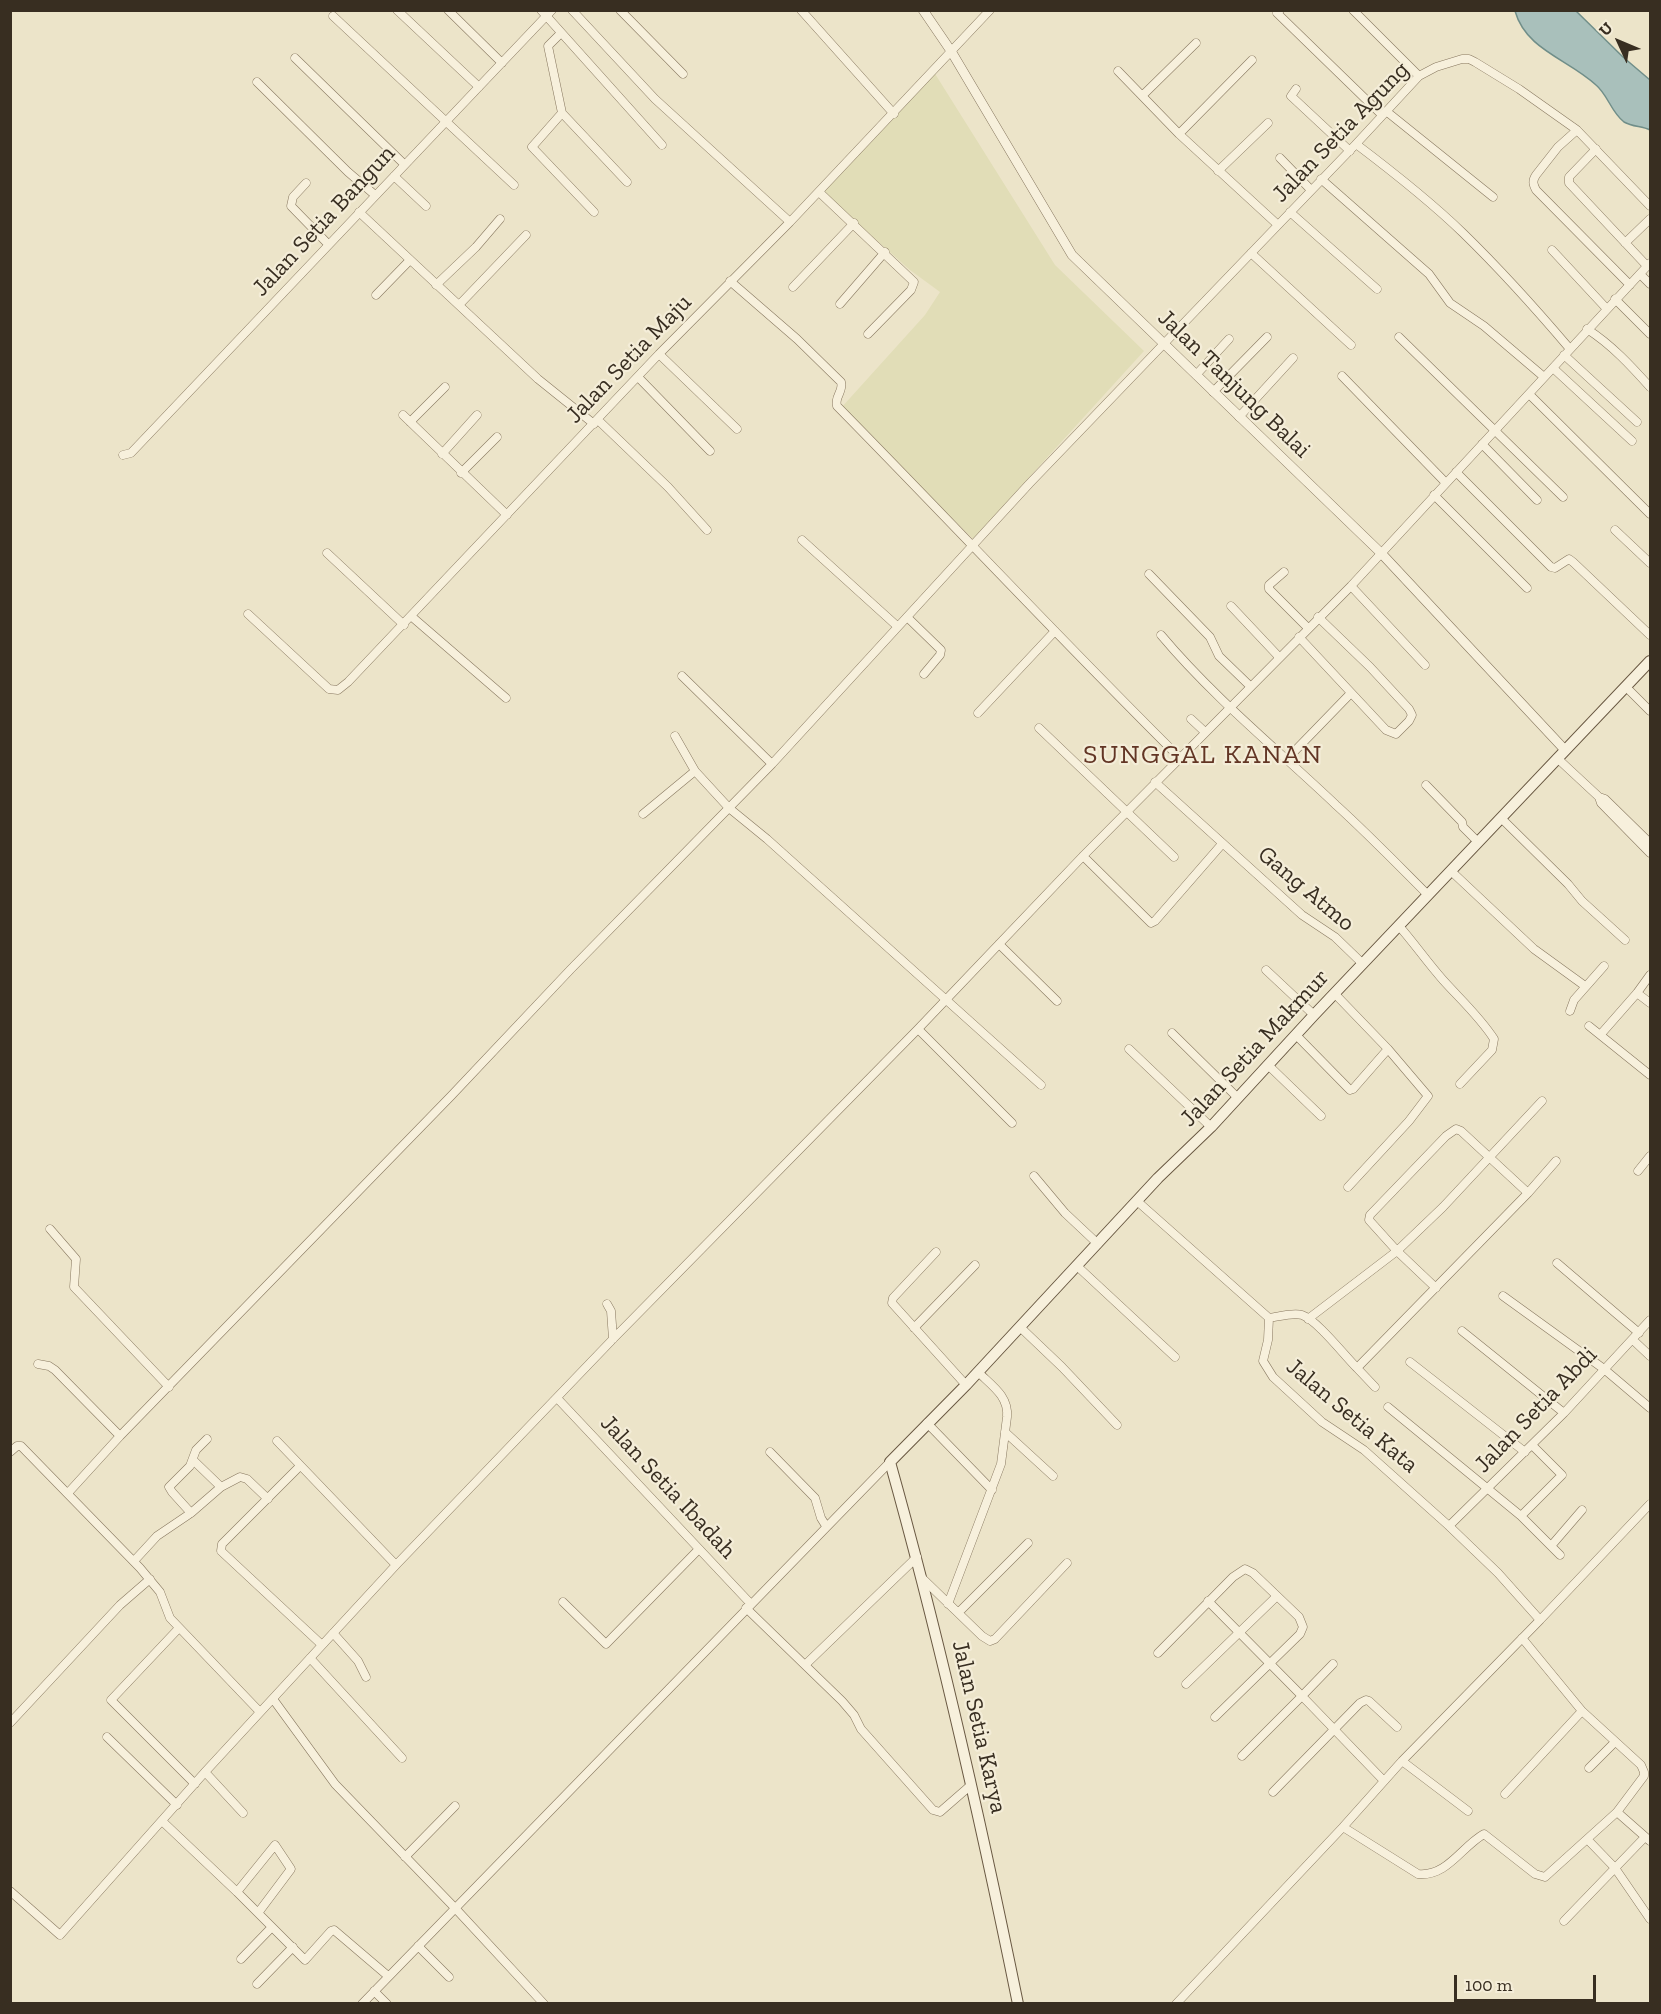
<!DOCTYPE html>
<html>
<head>
<meta charset="utf-8">
<style>
	body { margin:0 }
	#map { position:relative; width:1661px; height:2014px; overflow:hidden; background:#ece4c9; font-family:"Zilla Slab",serif }
	canvas { display:block }
	.frame { position:absolute; inset:0; border:12px solid #382e21; pointer-events:none }
	.north { position:absolute; left:1589px; top:12px; width:60px; height:60px; -webkit-text-stroke:4px #f4edd8; paint-order:stroke; rotate:314deg; font-size:16px; font-weight:700; line-height:24px; text-align:center; color:#382e21 }
	.north::after { content:''; display:block; margin:auto; width:21px; height:27px; background:#382e21; clip-path:polygon(50% 0,100% 100%,50% 72%,0 100%) }
	.scale { position:absolute; left:1454px; top:1975px; width:142px; height:27px; box-sizing:border-box; border:3px solid #382e21; border-top:0; padding-left:8px; font-size:18px; line-height:21px; white-space:nowrap; color:#382e21; -webkit-text-stroke:4px #f4edd8; paint-order:stroke }
</style>
</head>
<body>
<div id="map">
<canvas width="1661" height="2014"></canvas>
<div class="frame"></div>
<div class="north">U</div>
<div class="scale">100 m</div>
</div>
<script>
const c = document.querySelector('canvas').getContext('2d');
c.lineJoin = 'round';
function fill(path, color) {
  c.fillStyle = color;
  c.fill(path, 'evenodd');
}
function strokePath(path, color, width, dash) {
  c.strokeStyle = color;
  c.lineWidth = width;
  c.lineCap = dash ? 'butt' : 'round';
  c.setLineDash(dash || []);
  c.stroke(path);
}
function label(font, color, halo, rows, align = 'center') {
  c.font = font + ' "Zilla Slab",serif';
  c.lineWidth = 4.5;
  c.setLineDash([]);
  c.textBaseline = 'middle';
  c.strokeStyle = halo;
  c.fillStyle = color;
  for (const [text, x, y, turn = 0] of rows) {
    c.save();
    c.translate(x, y);
    c.rotate((+turn || 0) * Math.PI / 180);
    c.textAlign = isNaN(turn) ? turn : align;
    if (halo) c.strokeText(text, 0, 0);
    c.fillText(text, 0, 0);
    c.restore();
  }
}
const farmland = new Path2D(`
	M932 69 1055 265 1144 351 973 539 841 408 925 315 940 292 910 270 818 188Z`);
const water = new Path2D(`
	M1515 11H1576L1623 57 1650 80V130C1642 126 1633 127 1624 122 1611 112 1608 95 1596 85 1568 59 1526 50 1515 11Z`);
const minor = new Path2D(`
	M397 10 479 87
	M448 10 502 63
	M541 10 662 145
	M572 10 655 99 790 222
	M620 10 683 74
	M801 10 894 114
	M1280 10 1277 13 1382 115
	M1353 10 1419 76
	M333 16 514 185
	M561 33 548 46 562 113 532 147 594 212
	M295 58 404 164
	M1118 71 1179 134 1278 225
	M257 82 348 172 375 195
	M1296 89 1291 96 1350 151
	M1143 95 1196 43
	M1386 111 1493 197
	M562 113 627 182
	M1577 130 1558 147 1536 175C1532 181 1533 184 1536 190L1630 285
	M1179 134 1252 60
	M1356 144C1393 172 1430 201 1463 233 1501 270 1536 309 1570 349
	M1596 149 1569 177V183L1647 266
	M1280 158 1311 190
	M1218 171 1268 123
	M394 176 426 206
	M1321 179 1429 274 1450 303 1484 326 1544 377
	M306 183 293 197 291 206 328 244
	M819 192 914 282 911 290 868 334
	M359 212 538 379 594 424
	M1290 212 1377 289
	M1625 243 1650 219
	M1552 250 1606 308
	M1251 253 1351 345
	M1640 274 1650 284
	M730 281 797 339 841 382C844 391 834 397 837 406 952 523 1063 642 1179 757
	M436 285 476 247 500 219
	M793 287 854 223
	M376 295 410 260
	M1615 299 1650 334
	M840 304 885 252
	M459 305 526 235
	M1587 329C1612 345 1631 366 1650 387
	M1399 337 1563 497
	M659 354 737 429
	M1564 355 1637 422
	M1553 368 1632 441
	M1196 375 1229 339
	M1342 376 1446 483
	M638 377 710 451
	M1213 392 1267 337
	M1529 394 1650 514
	M403 415 507 515
	M1239 417 1293 358
	M598 420 668 487 707 530
	M410 422 445 387
	M1482 444 1537 500
	M442 454 477 415
	M123 455 131 453 552 10
	M1456 472 1551 567 1555 568 1569 559 1573 562 1650 635
	M461 473 497 437
	M1434 495 1527 588
	M1615 530 1650 563
	M802 540 897 626
	M327 553 404 625
	M1284 572 1269 585V589L1308 628
	M1149 574 1210 637 1219 656 1250 686
	M1351 586 1425 665
	M1231 606 1279 657
	M248 614 329 689 338 690 348 682 659 354 790 222 990 10
	M411 616 506 698
	M907 617 941 650 940 655 924 674
	M1161 635C1214 698 1277 749 1336 805 1368 834 1398 865 1428 895
	M1299 637 1386 730 1396 734 1409 721 1412 715 1409 709 1370 667 1318 617
	M682 676 772 764
	M1626 687 1650 711
	M978 713 1055 631
	M1191 719 1205 732
	M1039 728 1174 857
	M675 736 695 771 729 808 767 839 1041 1085
	M1557 758 1599 797 1605 799 1650 843
	M1286 760 1351 693
	M1155 782 1302 915 1335 937 1363 964
	M1426 785 1462 822 1463 827 1478 842
	M1599 797 1601 803 1650 853
	M643 814 695 771
	M1501 818 1568 884 1582 901 1625 940
	M1083 856 1151 923 1155 921 1222 844
	M1451 871 1534 949 1585 986
	M1399 926C1414 943 1427 962 1443 980 1460 999 1480 1017 1494 1039L1492 1050 1460 1084
	M999 944 1057 1001
	M1266 970 1314 1015
	M1637 993 1650 1003
	M1335 994 1388 1049 1428 1096 1409 1121 1348 1187
	M1570 1011 1574 1000 1604 966
	M1589 1026 1650 1075
	M918 1029 1012 1123
	M1172 1033 1238 1098
	M1601 1034 1637 993 1650 975
	M1296 1035 1350 1090 1353 1089 1388 1049
	M1129 1049 1211 1127
	M1268 1065 1321 1116
	M1638 1171 1650 1156
	M1034 1176 1065 1213 1098 1244
	M1137 1201 1269 1318 1268 1340 1263 1361 1273 1377 1322 1422 1364 1450 1449 1526 1498 1573 1540 1620 1402 1761 1343 1827 1176 2004
	M50 1229 76 1259 74 1287 169 1387
	M936 1252 893 1298 892 1303 966 1385
	M1557 1263 1639 1333
	M1077 1266 1175 1357
	M1436 1288 1397 1251 1369 1220 1370 1215 1446 1136 1456 1129 1461 1131 1528 1193
	M1503 1296 1604 1369 1650 1408
	M607 1304 611 1311 613 1339
	M1269 1318C1278 1317 1293 1312 1302 1315 1317 1320 1344 1355 1357 1368L1528 1193 1556 1161
	M1308 1319 1397 1251 1443 1207 1542 1101
	M1020 1327 1062 1367 1117 1425
	M914 1328 975 1265
	M1462 1331 1564 1413
	M1633 1340 1650 1356
	M1410 1362 1525 1452
	M38 1364 49 1366 55 1370 120 1436
	M1357 1368 1375 1387
	M557 1398 750 1603
	M1388 1407 1521 1516 1551 1546 1582 1510
	M927 1423 992 1490
	M1005 1432 1053 1476
	M277 1441 396 1565
	M10 1452 17 1446H21L140 1568 160 1592 170 1618 260 1712
	M770 1452 815 1498 821 1518 826 1526
	M193 1460 221 1487
	M300 1466 222 1544 221 1551 322 1645
	M68 1493 120 1436 451 1096 570 970 772 764 1029 484 1356 144 1419 76 1436 67 1462 59H1469L1475 62 1519 89 1577 130 1650 206
	M191 1513 172 1492 169 1487 190 1466 196 1450 207 1439
	M1521 1516 1562 1475 1532 1445
	M1449 1526 1564 1413 1650 1320
	M1551 1546 1560 1555
	M134 1561 157 1536 191 1513 221 1487 240 1477 247 1479 268 1499
	M922 1578 982 1636 990 1641 995 1639 1067 1563
	M1208 1601 1302 1696 1242 1756
	M563 1602 606 1644 699 1549
	M948 1604 1001 1464 1007 1417C1009 1396 991 1385 978 1372
	M746 1608 842 1701 854 1715 861 1729 933 1810 940 1812 971 1785
	M959 1612 1028 1543
	M1540 1620 1650 1504
	M179 1628 111 1700 195 1784
	M333 1633 358 1661 366 1677
	M1522 1638 1582 1711 1641 1765 1644 1772V1776L1617 1812
	M1158 1653 1233 1577 1245 1569 1253 1573 1299 1617 1303 1627 1300 1634 1215 1717
	M310 1658 402 1758
	M1333 1664 1302 1696 1384 1781
	M805 1665 917 1557
	M1186 1684 1277 1596
	M273 1699 335 1784 455 1908 544 2004
	M10 1723 120 1605 150 1579
	M107 1737 177 1805
	M1402 1761 1468 1811
	M1589 1768 1615 1742
	M205 1772 243 1813
	M1273 1792 1360 1703 1366 1700 1369 1701 1397 1727
	M1505 1794 1582 1711
	M162 1821 237 1892 305 1960 331 1931 334 1930 388 1976
	M1343 1827 1418 1874C1447 1877 1461 1847 1484 1834L1535 1874 1545 1877 1617 1812 1650 1841
	M1588 1840 1615 1868 1650 1919
	M405 1857 455 1806
	M10 1891 60 1935 205 1772 396 1565 613 1339 918 1029 1083 856 1351 586 1650 263
	M237 1892 275 1845 291 1869 258 1913
	M1564 1921 1645 1837
	M418 1946 449 1977
	M241 1959 272 1927
	M257 1984 293 1947
	M374 1991 387 2004
	M362 2004 890 1462`);
const tertiary = new Path2D(`
	M923 10 951 51 1072 255 1381 553 1565 750`);
const secondary = new Path2D(`
	M1018 2004C981 1822 940 1640 890 1462L966 1385 1158 1178 1211 1127 1314 1015 1650 661`);
const streetNames = [
	["Jalan Setia Agung",1341,132,-46],
	["Jalan Setia Bangun",324,221,-47],
	["Jalan Setia Maju",629,359,-46],
	["Jalan Tanjung Balai",1234,384,44],
	["Gang Atmo",1306,889,40],
	["Jalan Setia Makmur",1255,1048,-47],
	["Jalan Setia Abdi",1536,1410,-46],
	["Jalan Setia Kata",1352,1416,40],
	["Jalan Setia Ibadah",668,1487,47],
	["Jalan Setia Karya",979,1727,77]
];
const quarterNames = [
	["SUNGGAL KANAN",1203,755]
];
fill(farmland, '#e1ddb7');
fill(water, '#a9c0bb');
strokePath(water, '#708e89', 1.5);
strokePath(minor, '#87775f', 9);
strokePath(tertiary, '#87775f', 10);
strokePath(secondary, '#695842', 12);
strokePath(minor, '#f7f0dc', 8);
strokePath(tertiary, '#f7f0dc', 9);
strokePath(secondary, '#f7f0dc', 10);
label('24px', '#382e21', '#f4edd8', streetNames);
c.letterSpacing = '1.5px';
label('27px', '#623524', '#f4edd8', quarterNames);
c.letterSpacing = '0px';
</script>
</body>
</html>
